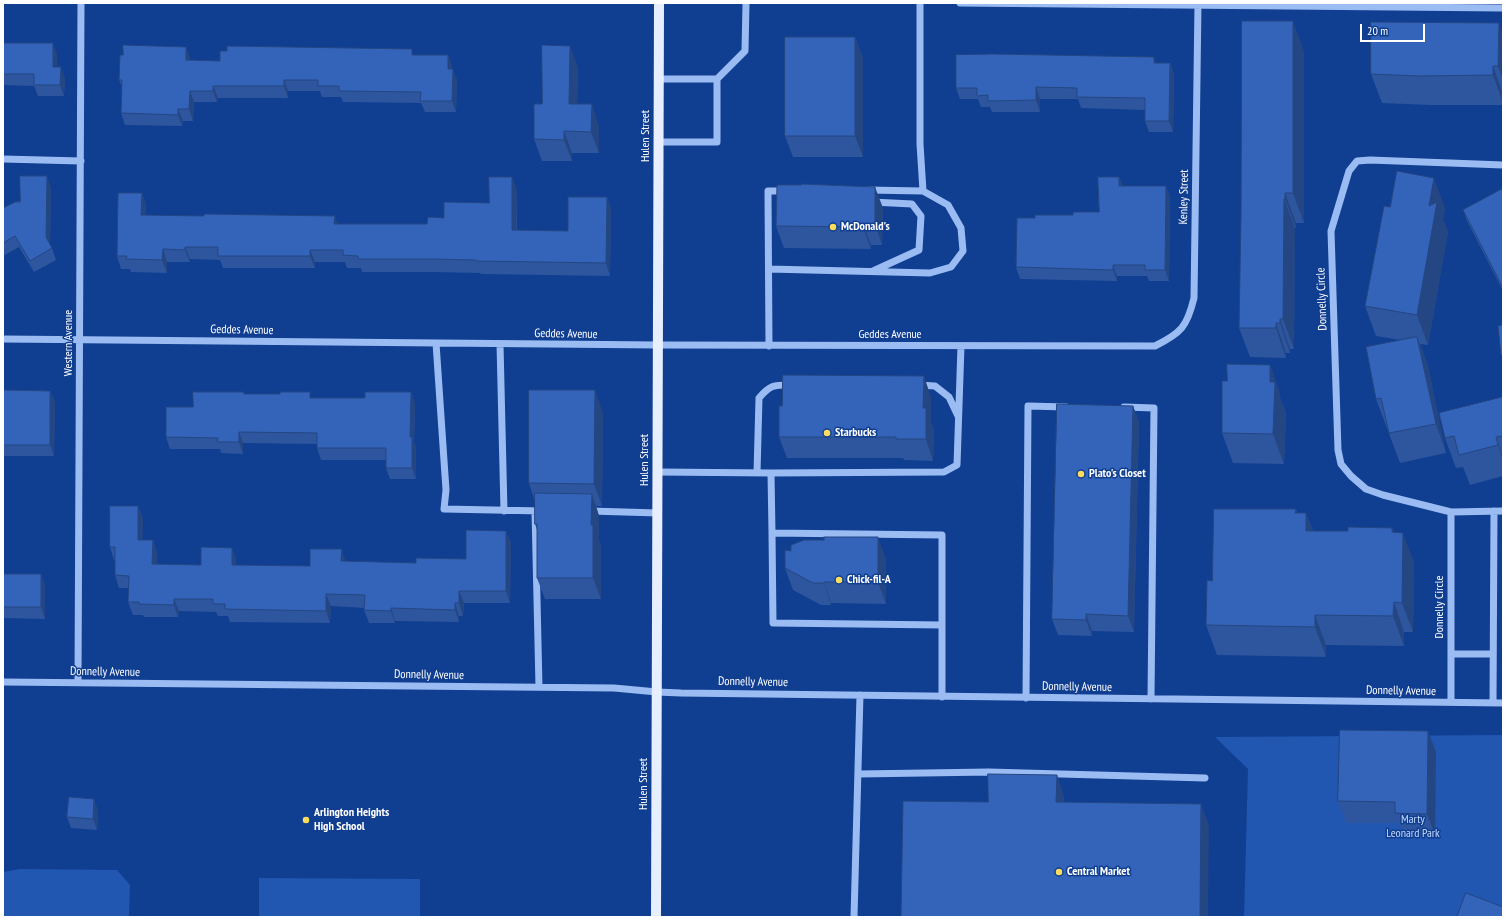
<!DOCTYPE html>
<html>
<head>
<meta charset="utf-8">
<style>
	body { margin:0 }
	#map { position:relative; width:1506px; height:920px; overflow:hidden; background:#103e91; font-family:"PT Sans Narrow",sans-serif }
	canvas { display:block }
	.frame { position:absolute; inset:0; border:4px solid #fff; pointer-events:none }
	.scale { position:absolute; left:1360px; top:24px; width:65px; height:18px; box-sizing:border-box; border:2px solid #fff; border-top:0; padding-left:5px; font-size:12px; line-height:14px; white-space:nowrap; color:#fff; -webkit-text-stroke:3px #103e91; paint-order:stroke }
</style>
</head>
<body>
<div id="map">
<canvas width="1506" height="920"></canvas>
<div class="frame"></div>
<div class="scale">20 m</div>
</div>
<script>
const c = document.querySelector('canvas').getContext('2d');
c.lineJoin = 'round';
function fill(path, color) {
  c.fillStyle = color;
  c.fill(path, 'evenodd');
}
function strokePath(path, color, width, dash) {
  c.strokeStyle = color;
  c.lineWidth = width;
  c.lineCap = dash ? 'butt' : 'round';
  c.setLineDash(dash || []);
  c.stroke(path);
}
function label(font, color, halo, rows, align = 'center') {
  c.font = font + ' "PT Sans Narrow",sans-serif';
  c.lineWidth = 3;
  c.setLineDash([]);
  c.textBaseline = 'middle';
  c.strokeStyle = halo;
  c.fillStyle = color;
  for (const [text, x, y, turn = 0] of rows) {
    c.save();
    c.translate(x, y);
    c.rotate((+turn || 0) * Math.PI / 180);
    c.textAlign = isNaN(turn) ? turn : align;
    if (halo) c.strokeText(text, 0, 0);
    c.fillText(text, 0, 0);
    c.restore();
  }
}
const green = new Path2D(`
	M1503 735V917H1244L1248 769 1215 737Z
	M20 869 117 870 130 885 129 917H3V872Z
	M259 878 420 879V917H259Z`);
const minor = new Path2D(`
	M960 3 1503 8
	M659 79H717
	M659 142H717V79L745 51 746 3
	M3 159 81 161
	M1503 165 1370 160 1357 161 1349 171 1331 231 1338 450 1341 464 1351 476 1366 489 1383 495 1451 512 1503 511
	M867 190 923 191
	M872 202 912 204 921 216 919 250 873 271
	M769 269 930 273 951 267 963 251 961 228 948 205 923 191 920 144V3
	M3 339 658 345 1155 346C1181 333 1187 327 1194 298L1198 3
	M436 343 446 490 444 509 543 511
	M500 344 504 511
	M769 346 768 191H785
	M918 385 935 386 949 397 958 416
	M1124 407 1154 408 1151 699
	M658 472 771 473 772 533
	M757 473 759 398C771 384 775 385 792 385
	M771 473 944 472 957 465 961 346
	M535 511 539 687
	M590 511 658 513
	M1451 512V702
	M1451 654H1493
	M3 682 614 688 657 692 681 693 1503 703
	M78 682 81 3
	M942 697V535L772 533 773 623 942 625
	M1026 698 1028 406 1066 407
	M1493 703 1494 511
	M858 774 989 772 1205 778
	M854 917 860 695`);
const major = new Path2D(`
	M656 917 659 3`);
const wall = new Path2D(`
	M1503 34V105H1431L1382 103 1371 74Z
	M855 37 863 58V157H793L785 136Z
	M3 43 57 54V67L65 79 64 96H38L34 86 3 85Z
	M186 47 190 58V60L220 61 414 55H448L452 66V69L457 80 456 112H425L421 103 343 102 341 97H322L320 91H288V98H218L217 102H194L193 121H183L182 126 125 125 121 113 122 87 119 80 123 55Z
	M1304 51V223H1296V228H1295L1294 349H1290V353H1286V358L1250 357 1239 328Z
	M1156 63H1170L1174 74 1173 132H1149L1145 121V110L1081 108 1078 99H1040V112H992L990 107H981L978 99H960L956 88Z
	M578 67 577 104 599 126V153H572V161H542L534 139 542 104Z
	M1119 177 1123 186H1166L1170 197 1169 281H1149L1147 276H1117V281L1020 279 1016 267 1073 215 1099 212Z
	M801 185 883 208 882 245H871V249L784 248 776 226Z
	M51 187 50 244 52 248 56 260 34 272 19 247 3 256V208Z
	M517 190V230L568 231 607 197 611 209 610 276 481 274 480 273 435 272H362L361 268H347L345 262H315V268H223L220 260 190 259V262H167V273L131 272 130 269H121L117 256 142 193 146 206V215L337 224H427L444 218 489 203Z
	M1503 191V291L1467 221 1463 210Z
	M1445 208 1443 219 1448 232 1428 345 1420 344 1428 366 1446 453 1400 463 1376 399 1400 340 1376 336 1365 306Z
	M1270 365 1280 394V398L1286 412 1284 464 1233 463 1222 433 1227 381Z
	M3 390 50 391 55 402 54 456H4V498H3Z
	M411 392 415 403 414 443 416 448V479H390L386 468V460H321L317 448V444L243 443V454L221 453 220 449H170L166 437 193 407 245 394 313 398H365Z
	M931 397V423L934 429 933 461 904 460 903 458H787L779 437Z
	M1503 397V476L1470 485 1463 467 1456 468 1445 438Z
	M1133 406 1139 422 1134 632 1092 631V636L1058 635 1052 619Z
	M603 412 602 506H596L599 516V541L601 546V599H545L537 578V530L535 524V502L529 483Z
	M138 506 143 519 142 540H153L157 553V564L201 565 232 548 236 560V565L310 566 346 561 416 563 466 559 506 531 511 543 510 603H464L463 616H459V622L395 621V623H369L364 610 365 608 331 606 330 623 230 622 228 616H218L216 612 179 611 178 617H144L143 615H133L128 602 129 588H119L115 575V560H114L110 547Z
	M1296 509 1297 513H1306L1313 531H1348L1392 528 1394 532 1414 562 1413 632H1404V646L1326 645V657L1217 655 1206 625 1212 581Z
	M886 559V604L831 603V605H821L793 590 785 568Z
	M3 574H41L45 585V619L3 618Z
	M1436 752 1435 835H1403L1399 823H1346L1338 801Z
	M98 810 97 830 71 828 67 817Z`);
const shadedWall = new Path2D(`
	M1293 21 1304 51V223L1293 193Z
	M1499 23 1503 34V80L1498 66Z
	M855 37 863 58V157L855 136Z
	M53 43 57 54V78L53 67Z
	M570 46 578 67 577 126 569 104Z
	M186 47 190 58V71L186 60Z
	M448 55 452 66V80L448 69Z
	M1154 57 1158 68 1154 63Z
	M1170 63 1174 74 1173 132 1169 121Z
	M1493 66 1503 94V103L1493 75Z
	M61 67 65 79 64 96 60 85Z
	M453 69 457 80 456 112 452 101Z
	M284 80 288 91V98L284 86Z
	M213 86 218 98 217 102 213 91Z
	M1036 87 1040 99V112L1036 100Z
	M190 91 194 102 193 121 189 109Z
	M592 104 599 126V153L591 132Z
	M178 109 183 121 182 126 178 115Z
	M564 131 572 153V161L564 140Z
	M47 176 51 187 50 248 46 237Z
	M512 177 517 190 516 243 512 230Z
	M1119 177 1123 188 1119 186Z
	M1434 178 1445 208 1443 219 1448 232 1428 345 1417 315 1429 206Z
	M1166 186 1170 197 1169 281 1165 270Z
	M875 187 883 208 882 245 875 224Z
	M142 193 146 206V227L141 215Z
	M1285 193 1296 223V228L1285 199Z
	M607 197 611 209 610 276 606 263Z
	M1284 199 1295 228 1294 349 1283 319Z
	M335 216 339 229 334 224Z
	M863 224 871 245V249L863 227Z
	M185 247 190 259V262L185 250Z
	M163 249 167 262V273L162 260Z
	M310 250 315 262V268L310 256Z
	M1113 265 1117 276V281L1113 270Z
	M1280 319 1290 349V353L1280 323Z
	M1276 323 1286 353V358L1276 328Z
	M1417 337 1428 366 1446 453 1436 424Z
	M1270 365 1280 394V398L1286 412 1284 464 1273 434 1270 382Z
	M924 376 931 397V423L934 429 933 461 926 439 923 408Z
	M595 390 603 412 602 506 594 484Z
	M50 391 55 402 54 456 50 445Z
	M411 392 415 403 414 443 416 448V479L412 468 410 437Z
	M1133 406 1139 422 1134 632 1128 616Z
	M239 432 243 443V454L239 442Z
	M1496 437 1503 458V460L1498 445Z
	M3 452 4 456V498L3 496Z
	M592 494 599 516V541L601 546V599L593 578 591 525Z
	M138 506 143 519 142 552 138 540Z
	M1306 513 1317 543 1306 531Z
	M1392 528 1403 557V533L1414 562 1413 632 1402 603 1392 532Z
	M506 531 511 543 510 603 506 591Z
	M878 537 886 559V604L878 582Z
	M153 540 157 553V577L152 564Z
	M232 548 236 560V577L232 565Z
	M342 549 346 562 341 561Z
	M41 574 45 585V619L41 607Z
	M824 582 831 603V605L824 583Z
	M459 591 464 603 463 616 459 603Z
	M326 594 331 606 330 623 326 611Z
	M174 599 179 611 178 617 174 605Z
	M1394 602 1404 632V646L1393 616Z
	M455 603 459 616V622L455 610Z
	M391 608 395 621V623L391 611Z
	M1086 614 1092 631V636L1086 620Z
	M1315 615 1326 645V657L1315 627Z
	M1428 731 1436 752 1435 835 1427 814Z
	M1057 775 1064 796V824L1056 802Z
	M94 799 98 810 97 830 93 819Z
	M1201 804 1209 825 1208 917H1200Z`);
const building = new Path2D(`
	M1242 21H1293V193H1285V199H1284L1283 319H1280V323H1276V328H1239L1241 216Z
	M1371 22 1499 23 1498 66H1493V75L1420 76 1371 74Z
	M785 37H855V136H785Z
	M3 43H53V67H61L60 85H34V74H3Z
	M123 45 186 47V60L220 61V51H227V46L412 49V55H448V69H453L452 101H420L421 92 339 91V86H318V80H284V86H213V91H190L189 109H178V115L121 113 122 80H119L120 55H123Z
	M542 45 570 46 569 104H592L591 132 564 131V140L534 139V104H542Z
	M993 54 1154 57V63H1170L1169 121H1145V98L1077 97V88L1036 87V100L988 101V95L977 96V88H956V55Z
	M1397 171 1434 178 1429 206 1437 202 1417 315 1365 306 1384 206 1390 207Z
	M20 176H47L46 237 52 248 30 261 15 236 3 243V208L15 202H20Z
	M489 177H512V230L568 231V197H607L606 263 476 261V260L431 259H358V256L343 255V250H310V256H218V247H185V250L163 249 162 260 126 259 127 256H117L118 193H142L141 215 204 216V214L335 216 334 224H427L428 217 444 218V202L489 203Z
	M1098 177H1119V186H1166L1165 270H1145V265H1113V270L1016 267 1017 218H1035V215H1073V212H1099Z
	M801 184 875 187V224H863V227L776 226 777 185H801Z
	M1502 189 1503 191V288L1463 210Z
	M1503 325V355H1501L1498 326Z
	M1417 337 1436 424 1389 433 1381 398 1376 399 1366 347Z
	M1227 364 1270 365V382H1275L1273 434 1222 433V381H1227Z
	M783 375 924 376 923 408H926V439H896V437H779V406H782Z
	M3 390 50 391V445H3Z
	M529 390H595L594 484 529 483Z
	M193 392H244V394H280V392H310V398H365V392H411L410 437H412V468H386V448H317V433L239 432V442H217L218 438 166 437V407H193Z
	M1503 397V436L1496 437 1498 445 1459 455 1454 436 1445 438 1439 413Z
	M1057 404 1133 406 1128 616 1086 614V620L1052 619Z
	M535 493 592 494 591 525H593V578H537V524H535Z
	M110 506H138V540H153L152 564 201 565V547L232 548V565L310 566V549H342L341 561 416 563V558L466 559V530L506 531V591H459V603H455V610L391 608V611L364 610 365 595 326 594V611L225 609V604H213V599H174V605L139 604V602H128L129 576 115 575V547H110Z
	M1214 509H1296L1295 513H1306V531H1348V527L1392 528V532L1403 533 1402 603 1394 602 1393 616 1315 615V627L1206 625 1207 580 1212 581Z
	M824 537H878V582H824V583H813L785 568V550L791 551V545L804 540H824Z
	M3 574H41V607H3Z
	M1340 730 1428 731 1427 814 1395 813V802L1338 801Z
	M988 774 1057 775 1056 802 1201 804 1200 917H901L903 801 988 802Z
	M69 797 94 799 93 819 67 817Z
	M1466 893 1503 907V917H1457Z`);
const markers = [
	[833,227,4,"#ffdd5d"],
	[827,433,4,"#ffdd5d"],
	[1081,474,4,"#ffdd5d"],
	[839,580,4,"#ffdd5d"],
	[306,820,4,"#ffdd5d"],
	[1059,872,4,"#ffdd5d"]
];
const streetNames = [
	["Hulen Street",646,136,-90],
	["Kenley Street",1184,197,-89],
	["Donnelly Circle",1322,299,-92],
	["Geddes Avenue",242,330,1],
	["Geddes Avenue",566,334,1],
	["Geddes Avenue",890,335],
	["Western Avenue",69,343,-90],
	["Hulen Street",645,460,-90],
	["Donnelly Circle",1440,607,-90],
	["Donnelly Avenue",105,672,1],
	["Donnelly Avenue",429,675,1],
	["Donnelly Avenue",753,682,1],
	["Donnelly Avenue",1077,687,1],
	["Donnelly Avenue",1401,691,1],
	["Hulen Street",644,784,-90]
];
const poiNames = [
	["McDonald's",841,227],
	["Starbucks",835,433],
	["Plato's Closet",1089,474],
	["Chick-fil-A",847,580],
	["Arlington Heights",314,813],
	["High School",314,827],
	["Central Market",1067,872]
];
const parkNames = [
	["Marty",1413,820],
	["Leonard Park",1413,834]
];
fill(green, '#2156b1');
strokePath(minor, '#9bbcf3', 7);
strokePath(major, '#e7efff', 10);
fill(wall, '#2d569f');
fill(shadedWall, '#244682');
fill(building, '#3464b9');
strokePath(building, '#244682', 1);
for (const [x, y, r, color] of markers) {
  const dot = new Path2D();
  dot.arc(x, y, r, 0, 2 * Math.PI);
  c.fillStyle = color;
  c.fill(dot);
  strokePath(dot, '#103e91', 1.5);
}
label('12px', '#fff', '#103e91', streetNames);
label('bold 12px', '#fff', '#103e91', poiNames, 'left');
label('12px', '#c3d9fe', '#103e91', parkNames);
</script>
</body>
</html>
